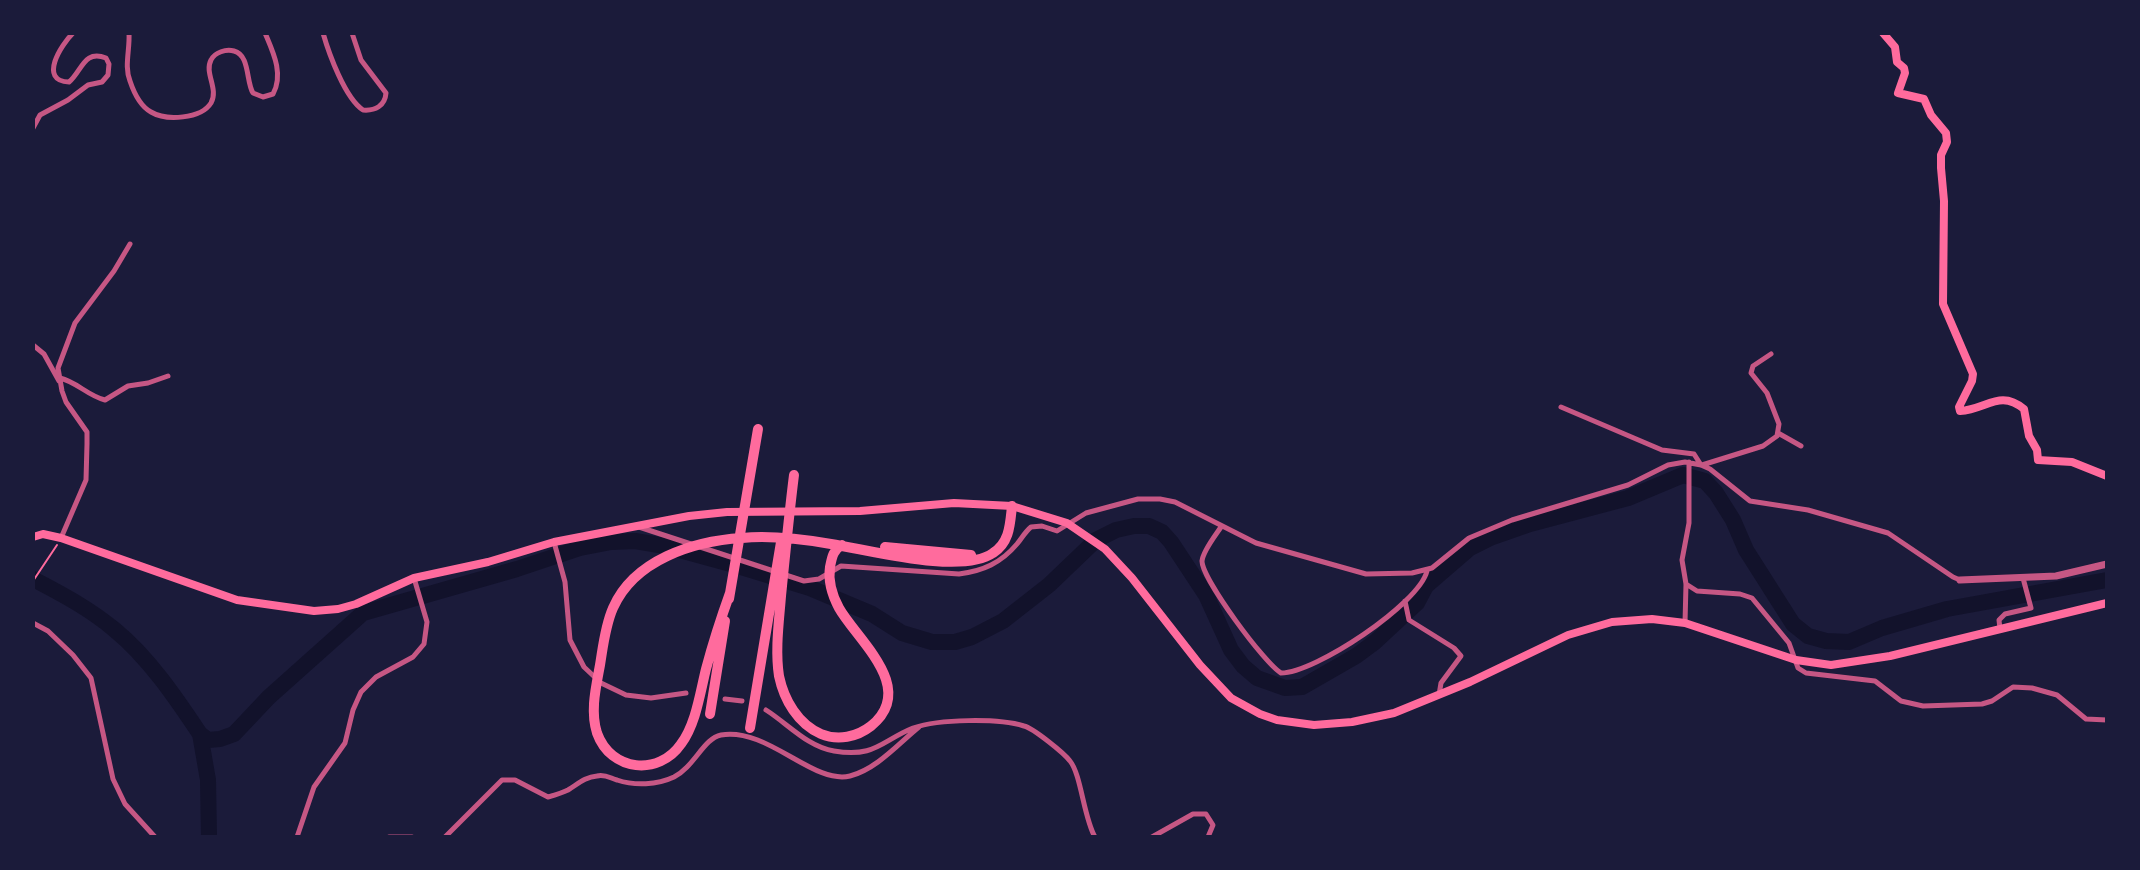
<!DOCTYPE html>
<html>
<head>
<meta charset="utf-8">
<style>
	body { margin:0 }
	#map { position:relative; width:2140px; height:870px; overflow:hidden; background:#1b1b3a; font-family:"Asap Condensed",sans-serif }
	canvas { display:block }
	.frame { position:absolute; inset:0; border:35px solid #1b1b3a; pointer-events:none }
</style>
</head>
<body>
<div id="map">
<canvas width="2140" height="870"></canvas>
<div class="frame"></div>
</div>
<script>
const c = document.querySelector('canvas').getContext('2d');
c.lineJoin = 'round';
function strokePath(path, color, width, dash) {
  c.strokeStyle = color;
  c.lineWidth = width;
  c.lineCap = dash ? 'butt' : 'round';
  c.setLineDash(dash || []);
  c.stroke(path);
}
const river = new Path2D(`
	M33 579C62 594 90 609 115 630 149 658 176 698 200 734L208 740 220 739 234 734 269 697 363 613 517 569 580 548 611 542 635 541 665 546 738 566 810 588 872 614 902 633 932 642H955L972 637 1003 621 1049 585 1096 540 1116 530 1134 526H1149L1162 532 1171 542 1206 595 1231 650 1243 666 1257 678 1285 688 1302 687 1356 656 1375 642 1417 603 1426 586 1470 548 1490 538 1530 524 1628 498 1683 475 1705 481 1716 493 1733 520 1746 550 1793 624 1808 636 1826 641 1849 642 1882 628 1947 609 2107 580
	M200 734 208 780 209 837`);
const path = new Path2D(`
	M33 581 57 545`);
const minor = new Path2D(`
	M129 33C130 50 124 66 130 81 134 93 140 106 151 112 166 121 201 119 211 103 219 89 204 73 211 60 215 52 226 49 234 51 250 55 246 82 253 93L263 97 273 94C284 74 273 52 265 33
	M323 33C329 54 345 98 363 110 375 111 385 106 386 93L361 60 352 33
	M33 128 40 115 68 100 88 85 102 82 108 75 109 64 106 58C84 49 82 71 69 82 38 81 61 45 73 33
	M33 345 44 354 59 381
	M60 378C77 382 88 396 105 400L128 386 148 383 168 376
	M1561 407 1662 450 1694 454 1701 465
	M1778 433 1801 446
	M1702 465 1763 446 1777 436 1779 424 1767 393 1751 373 1753 366 1771 354
	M639 527 804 581 819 579 841 566 959 574C983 571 1001 563 1017 544 1022 538 1025 532 1031 527L1042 526 1057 531 1086 513 1138 499H1160L1175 502 1256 543 1366 574 1412 573 1432 568 1469 538 1512 520 1628 485 1668 465 1685 462 1701 465 1710 469 1750 501 1808 510 1888 533 1953 577 1960 580
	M1221 527C1215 536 1203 551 1202 561 1202 579 1265 664 1281 673 1315 673 1419 604 1427 571
	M61 538 86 480 87 444V432L66 402 62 391 58 368 75 323 114 271 130 244
	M554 542 565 582 570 640 584 667 601 683 626 695 651 698 686 693
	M1686 584 1697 591 1740 594 1752 598 1789 643 1798 668 1806 673 1875 681 1901 701 1923 706 1982 704 1992 701 2013 687 2032 688 2057 695 2086 719 2107 720
	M1405 601 1409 620 1454 648 1461 656 1441 683 1439 695
	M33 623 48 631 73 655 91 678 113 779 125 804 155 837
	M1685 623 1686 584 1682 560 1689 523V462
	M2000 629 1999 620 2005 614 2031 608 2023 578
	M725 699 742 701
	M766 710C788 724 808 747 834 751 875 758 881 741 913 728 939 719 998 718 1024 726 1033 728 1064 753 1070 761 1081 774 1084 819 1095 837
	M297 837 314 787 345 743 353 710 361 692 376 677 413 657 424 644 427 622 414 578
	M389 837H412
	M445 837 502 780H515L548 797C555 795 562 793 568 790 578 784 585 777 597 776 605 774 610 778 617 780 635 786 657 785 674 777 694 767 704 738 721 735 768 727 813 785 850 776 877 769 899 743 919 727
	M1152 837 1193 814H1206L1213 825 1208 837`);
const tertiary = new Path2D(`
	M1960 580 2056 576 2107 564`);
const secondary = new Path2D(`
	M1883 33 1895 47 1897 62 1904 68 1905 73 1898 93 1924 99 1931 115 1946 133 1947 142 1941 155V168L1944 201 1943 304 1973 374 1972 381 1959 407 1960 411C1987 409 2000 389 2024 409L2029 436 2037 450 2038 460 2072 462 2107 476
	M33 537 43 534 61 538 237 600 314 611 338 609 356 604 414 578 488 562 554 542 689 516 727 512 860 511 954 503 1012 506 1067 523 1105 549 1132 578 1200 665 1231 698 1260 714 1277 720 1314 725 1352 722 1394 713 1470 682 1568 635 1612 622 1652 619 1685 623 1796 660 1831 665 1890 656 2107 603`);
const motorway = new Path2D(`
	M794 475C789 515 785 556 781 596 779 622 775 650 779 676 784 700 798 724 821 734 838 741 857 737 871 726 918 688 857 640 839 608 832 595 828 581 830 567 832 557 833 550 842 545
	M885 547 971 555
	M730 593C721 618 713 643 706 669 700 693 696 724 681 744 659 776 611 772 597 733 590 711 596 687 600 665 603 647 605 626 613 608 634 560 693 541 742 538 772 535 802 539 831 544 870 550 961 575 993 553 1010 542 1010 524 1012 506
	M729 599 758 429
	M710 714 725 621
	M750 728 781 542`);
strokePath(river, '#12122b', 16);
strokePath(path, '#ff6b9d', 2);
strokePath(minor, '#c65784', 5);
strokePath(tertiary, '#c65784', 7);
strokePath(secondary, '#ff6b9d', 8);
strokePath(motorway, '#ff6b9d', 10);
</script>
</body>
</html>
